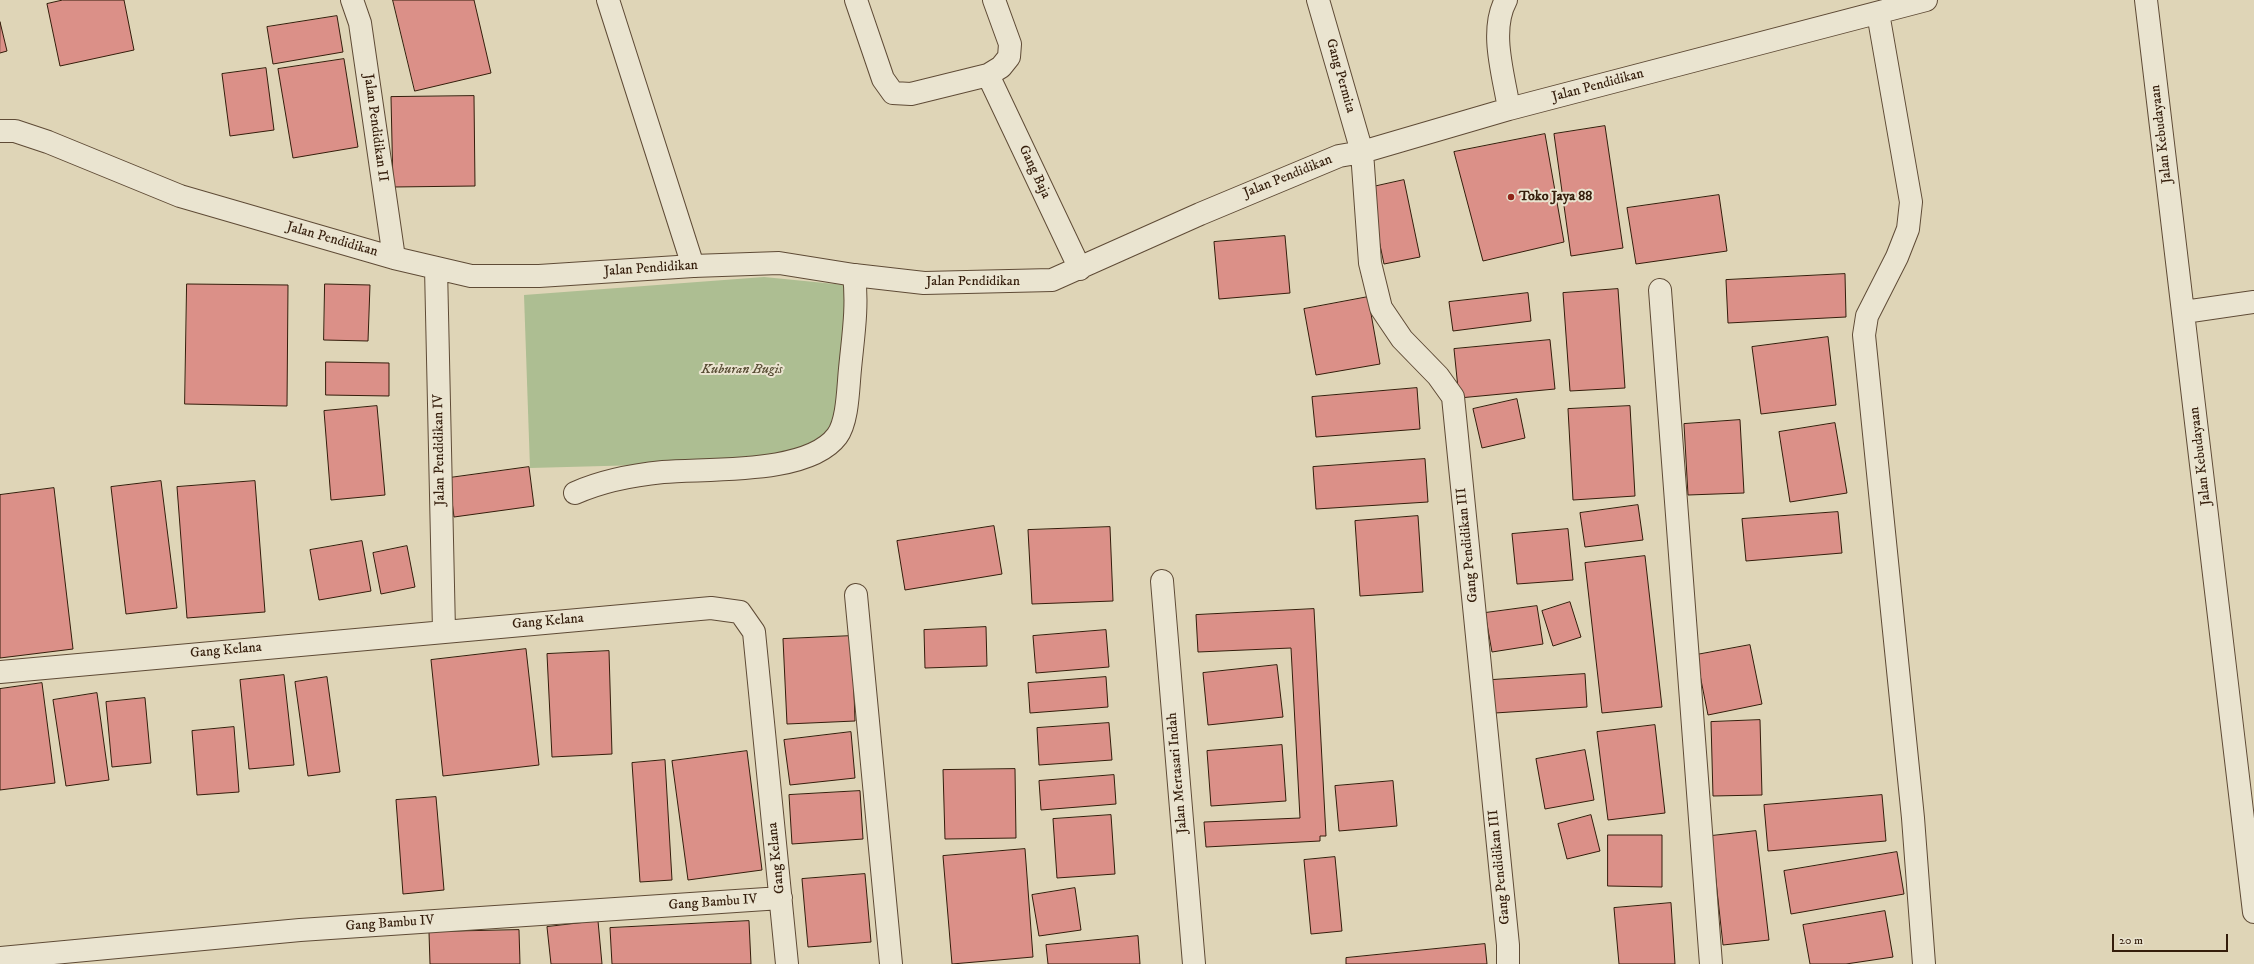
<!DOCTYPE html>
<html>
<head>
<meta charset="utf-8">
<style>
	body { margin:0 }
	#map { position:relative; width:2254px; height:964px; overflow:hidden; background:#dfd5b7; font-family:"IM FELL DW Pica",serif }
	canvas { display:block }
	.scale { position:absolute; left:2112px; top:934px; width:116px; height:18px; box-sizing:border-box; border:2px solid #341d0b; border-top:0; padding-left:5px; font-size:12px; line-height:14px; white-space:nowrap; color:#341d0b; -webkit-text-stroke:3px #eae4d0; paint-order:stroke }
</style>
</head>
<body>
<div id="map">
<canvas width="2254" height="964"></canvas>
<div class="scale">20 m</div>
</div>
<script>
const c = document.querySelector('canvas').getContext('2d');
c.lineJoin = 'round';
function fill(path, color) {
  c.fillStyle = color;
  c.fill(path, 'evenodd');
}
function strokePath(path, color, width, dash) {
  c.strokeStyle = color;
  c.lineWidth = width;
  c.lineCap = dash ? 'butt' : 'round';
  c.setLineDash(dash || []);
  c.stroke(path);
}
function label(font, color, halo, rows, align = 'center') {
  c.font = font + ' "IM FELL DW Pica",serif';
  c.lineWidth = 4;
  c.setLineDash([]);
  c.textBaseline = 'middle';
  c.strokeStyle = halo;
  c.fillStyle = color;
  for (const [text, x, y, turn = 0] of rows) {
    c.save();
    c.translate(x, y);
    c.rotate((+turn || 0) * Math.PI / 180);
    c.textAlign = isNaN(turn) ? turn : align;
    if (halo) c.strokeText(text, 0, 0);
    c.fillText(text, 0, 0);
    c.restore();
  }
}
const green = new Path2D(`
	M764 277 845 285 840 426 789 461 530 468 524 295Z`);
const building = new Path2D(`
	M63 0H124L134 50 60 66 47 4Z
	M393 0H474L491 73 415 91Z
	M337 16 343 52 273 64 267 27Z
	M0 22 7 51 0 53Z
	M344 59 358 147 293 158 278 69Z
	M266 68 274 130 230 136 222 74Z
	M474 96 475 186 393 187 391 97Z
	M1605 126 1623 248 1571 256 1554 134Z
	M1545 134 1564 242 1483 261 1454 152Z
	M1404 180 1420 257 1384 264 1368 188Z
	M1719 195 1727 251 1636 264 1627 208Z
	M1285 236 1290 293 1219 299 1214 242Z
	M1845 274 1846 317 1728 323 1726 280Z
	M187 284 288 285 287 406 185 404Z
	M325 284 370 285 368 341 324 340Z
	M1618 289 1625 388 1570 391 1563 293Z
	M1528 293 1531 321 1453 331 1449 302Z
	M1368 297 1380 364 1316 375 1304 309Z
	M1828 337 1836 405 1761 414 1752 347Z
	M1550 340 1555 389 1459 398 1454 349Z
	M326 362 389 363V396L326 395Z
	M1417 388 1420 429 1316 437 1312 397Z
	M1517 399 1525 438 1482 448 1473 409Z
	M377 406 385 495 331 500 324 411Z
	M1630 406 1635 496 1573 500 1568 409Z
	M1740 420 1744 493 1688 495 1684 424Z
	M1835 423 1847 493 1790 502 1779 432Z
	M1425 459 1428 502 1316 509 1313 467Z
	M529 467 534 506 454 517 449 478Z
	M161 481 177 608 126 614 111 487Z
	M255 481 265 612 187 618 177 487Z
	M54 488 73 649 0 658V495Z
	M1638 505 1643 540 1585 547 1580 513Z
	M1838 512 1842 553 1746 561 1742 519Z
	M1418 516 1423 592 1360 596 1355 521Z
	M994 526 1002 574 905 590 897 541Z
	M1110 527 1113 601 1032 604 1028 530Z
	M1568 529 1573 580 1517 584 1512 534Z
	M362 541 371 591 319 600 310 550Z
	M407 546 415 587 381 594 373 553Z
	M1645 556 1662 707 1602 713 1585 563Z
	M1570 602 1581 637 1553 646 1542 611Z
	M1537 606 1543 644 1492 652 1485 613Z
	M1314 609 1326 836H1320V841L1206 847 1204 822 1300 818 1291 648 1198 652 1196 615Z
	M986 627 987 666 925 668 924 630Z
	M1106 630 1109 667 1036 673 1033 636Z
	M852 636 855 721 787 724 783 639Z
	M1750 645 1762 704 1708 715 1696 655Z
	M526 649 539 765 443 776 431 660Z
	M609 651 612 754 552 757 547 654Z
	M1277 665 1283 717 1208 725 1203 673Z
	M1585 674 1587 707 1495 713 1492 680Z
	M284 675 294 765 249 769 240 680Z
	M327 677 340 772 308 776 295 682Z
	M1106 677 1108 707 1030 713 1028 683Z
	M42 683 55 783 0 790V689Z
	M97 693 109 780 66 786 53 700Z
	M145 698 151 763 112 767 106 702Z
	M1760 720 1762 795 1713 796 1711 722Z
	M1109 723 1112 760 1039 765 1037 728Z
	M1655 725 1665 813 1608 820 1597 732Z
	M234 727 239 792 197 795 192 731Z
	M851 732 855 778 790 785 784 740Z
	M1282 745 1286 801 1211 806 1207 751Z
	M1585 750 1594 800 1545 809 1536 759Z
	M747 751 762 870 688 880 672 761Z
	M665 760 672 880 640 882 632 763Z
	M1015 769 1016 838 945 839 943 770Z
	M1114 775 1116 804 1041 810 1039 781Z
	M1393 781 1397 826 1339 831 1335 786Z
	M860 791 863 839 792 844 789 795Z
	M1882 795 1886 841 1768 851 1764 805Z
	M436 797 444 890 403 894 396 800Z
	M1111 815 1115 874 1057 878 1053 819Z
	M1591 815 1600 851 1567 859 1558 824Z
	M1756 831 1769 940 1723 945 1711 836Z
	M1608 835H1662V887L1608 886Z
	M1025 849 1033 957 952 964 943 856Z
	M1897 852 1904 894 1791 914 1784 871Z
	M1335 857 1342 931 1311 934 1304 860Z
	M865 874 871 942 808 947 802 879Z
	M1075 888 1081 930 1039 936 1032 895Z
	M1671 903 1675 964H1619L1614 908Z
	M1885 911 1893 957 1846 964H1810L1803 925Z
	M598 921 602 964H551L547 927Z
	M749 921 751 964H612L610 928Z
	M519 930 520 964H430L429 932Z
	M1138 936 1140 964H1048L1046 945Z
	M1485 944 1487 964H1346V958Z`);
const service = new Path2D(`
	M608 0 693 266
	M575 493C604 480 633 475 663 472 708 468 808 475 837 436 848 421 848 388 850 369 853 337 858 307 854 275`);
const minor = new Path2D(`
	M352 0 360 23 394 258
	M856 0 883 79 893 93 911 94 988 75 1001 67 1009 57 1010 44 994 0
	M1318 0 1362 152 1370 263 1381 308 1402 339 1438 376 1453 397 1508 945V964
	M1506 0C1489 31 1504 76 1509 109
	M2146 0 2254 912
	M1878 13 1911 202 1908 229 1897 257 1867 316 1864 335 1913 818 1924 964
	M988 75 1080 269
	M0 131H15L48 142 180 196 394 258 471 276H539L693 266 779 263 854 275 924 283 1052 280 1200 214 1339 156 1362 152 1509 109 1926 0
	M436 268 444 631
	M1660 290 1711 964
	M2184 312 2254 302
	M1162 581 1194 964
	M856 595 891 964
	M0 672 711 608 740 612 754 632 787 964
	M0 958 300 930 781 898`);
const markers = [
	[1511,197,4,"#8f2418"]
];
const streetNames = [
	["Gang Permita",1340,76,74],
	["Jalan Pendidikan",1598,86,-15],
	["Jalan Pendidikan II",375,128,82],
	["Jalan Kebudayaan",2162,134,-97],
	["Gang Baja",1034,172,65],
	["Jalan Pendidikan",1288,177,-22],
	["Jalan Pendidikan",332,240,16],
	["Jalan Pendidikan",651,269,-4],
	["Jalan Pendidikan",973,282],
	["Jalan Pendidikan IV",440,450,-91],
	["Jalan Kebudayaan",2201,456,-97],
	["Gang Pendidikan III",1468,545,-96],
	["Gang Kelana",548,622,-5],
	["Gang Kelana",226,651,-5],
	["Jalan Mertasari Indah",1178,773,-95],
	["Gang Kelana",777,858,-96],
	["Gang Pendidikan III",1500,867,-96],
	["Gang Bambu IV",713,903,-4],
	["Gang Bambu IV",390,924,-4]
];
const poiNames = [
	["Toko Jaya 88",1519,197]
];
const parkNames = [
	["Kuburan Bugis",742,370]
];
fill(green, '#adbe92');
fill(building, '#db9088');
strokePath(building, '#341d0b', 1);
strokePath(service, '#5f4b36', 24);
strokePath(minor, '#5f4b36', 24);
strokePath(service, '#eae4d0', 22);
strokePath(minor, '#eae4d0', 22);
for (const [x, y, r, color] of markers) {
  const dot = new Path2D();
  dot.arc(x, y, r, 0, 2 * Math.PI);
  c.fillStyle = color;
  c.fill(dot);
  strokePath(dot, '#eae4d0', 1.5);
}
label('14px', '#341d0b', '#eae4d0', streetNames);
label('bold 14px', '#341d0b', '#eae4d0', poiNames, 'left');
label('italic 14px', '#584d34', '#eae4d0', parkNames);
</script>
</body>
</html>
